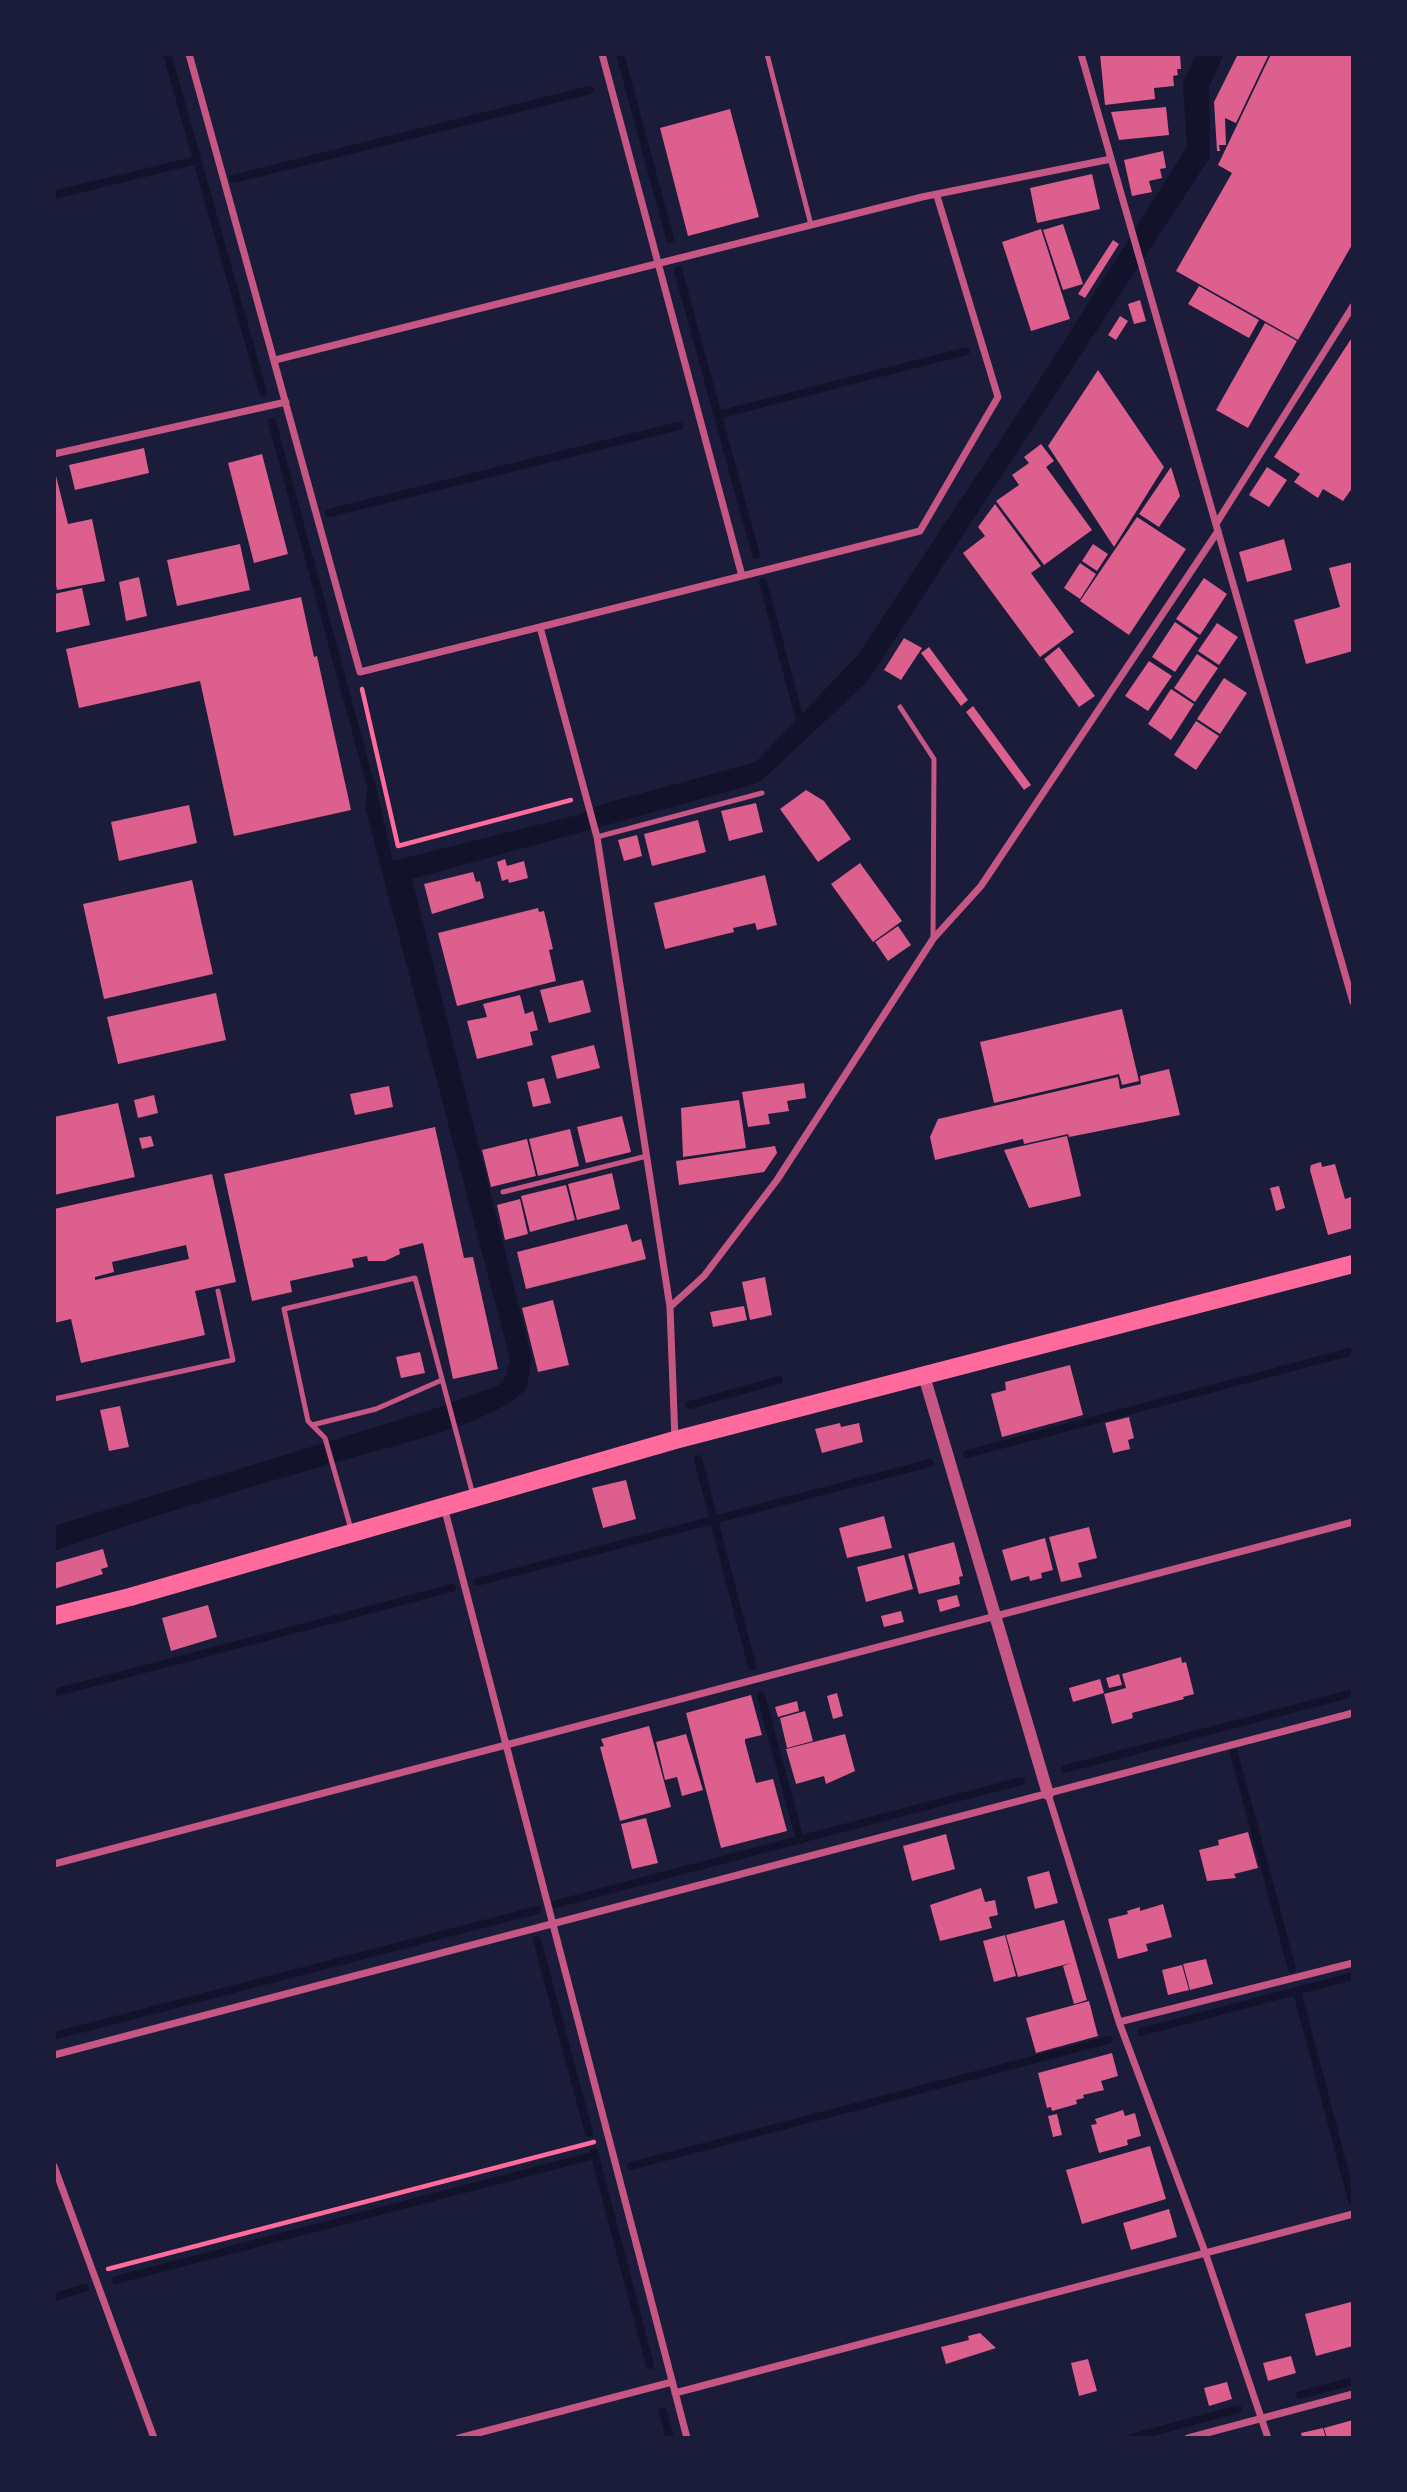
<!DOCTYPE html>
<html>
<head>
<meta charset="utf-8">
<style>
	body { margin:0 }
	#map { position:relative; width:1407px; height:2492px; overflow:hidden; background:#1b1b3a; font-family:Arial,sans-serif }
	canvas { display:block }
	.frame { position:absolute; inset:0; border:56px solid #1b1b3a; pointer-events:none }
</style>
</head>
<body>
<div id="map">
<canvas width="1407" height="2492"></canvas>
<div class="frame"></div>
</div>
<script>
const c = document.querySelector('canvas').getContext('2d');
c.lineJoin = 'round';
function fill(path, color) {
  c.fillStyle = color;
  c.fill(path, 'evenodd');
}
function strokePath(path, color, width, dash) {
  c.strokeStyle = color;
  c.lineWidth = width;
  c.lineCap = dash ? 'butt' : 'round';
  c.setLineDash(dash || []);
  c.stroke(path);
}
const water = new Path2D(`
	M1196 54H1224L1209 87 1210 157 867 682 762 780 751 785 412 879 532 1359 526 1389C491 1425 393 1445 344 1460 247 1488 149 1516 54 1551V1526L431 1410 497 1386 505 1378 510 1359 368 818 365 807 369 780 374 779 393 861 578 815 603 804 756 762 857 656 1032 392 1187 147 1183 84Z`);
const stream = new Path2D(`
	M167 54 263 392
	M620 54 670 239
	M233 179 590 90
	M54 195 197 160
	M678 270 756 555
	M718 415 966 351
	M272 422 372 790
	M329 513 679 426
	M763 582 802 728
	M690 1405 779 1380
	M967 1454 1353 1351
	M698 1459 752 1666
	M477 1582 930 1463
	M54 1693 452 1588
	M761 1696 800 1840
	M1234 1753 1292 1969
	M1065 1769 1353 1693
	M556 1904 1021 1781
	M537 1940 589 2133
	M1297 1991 1352 2200
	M1141 2032 1353 1976
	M54 2036 537 1910
	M594 2152 650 2365
	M631 2166 1108 2040
	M116 2280 595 2155
	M54 2297 85 2288
	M1300 2395 1353 2381
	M663 2411 670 2438
	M1131 2438 1238 2409`);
const building = new Path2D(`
	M1100 54H1180L1181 69H1177L1178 75 1173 76 1174 86 1154 88 1155 99 1105 105Z
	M1238 54H1269L1236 123 1225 118 1226 145H1219L1220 151H1217L1214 102Z
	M1271 54H1353V243L1298 340 1176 271 1232 173 1218 165Z
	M1166 107 1169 135 1119 140 1111 112Z
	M730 109 759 217 688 236 660 128Z
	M1163 151 1166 168 1160 169 1162 178 1149 181 1152 192 1132 196 1124 160Z
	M1092 174 1100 209 1037 223 1030 188Z
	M1063 224 1083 284 1063 290 1043 230Z
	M1041 229 1070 319 1031 331 1002 242Z
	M1113 240 1119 244 1085 298 1078 294Z
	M1199 286 1259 320 1249 338 1188 304Z
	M1140 300 1146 321 1134 324 1128 304Z
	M1120 316 1128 321 1116 340 1108 335Z
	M1265 323 1297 341 1248 428 1216 410Z
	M1353 336V487L1343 501 1323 489 1318 498 1294 482 1300 474 1274 457Z
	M1098 370 1164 467 1114 547 1048 446Z
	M1041 444 1054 461 1046 467 1092 530 1044 565 996 501 1019 485 1012 475 1029 463 1024 457Z
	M144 448 149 473 75 490 69 465Z
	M262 454 288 554 254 563 228 463Z
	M1171 467 1180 496 1159 527 1139 514Z
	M1267 467 1287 480 1269 507 1249 495Z
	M54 468 68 524 92 519 105 581 57 590 54 576Z
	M995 504 1041 566 1031 573 1074 632 1040 657 963 553 985 536 978 527Z
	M1137 517 1186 549 1129 635 1080 601Z
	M1284 539 1292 570 1247 582 1239 552Z
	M240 544 250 590 177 606 167 560Z
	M1093 544 1108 554 1097 571 1082 561Z
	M1353 562V651L1306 664 1294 620 1340 607 1329 568Z
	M1080 563 1096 574 1080 599 1064 588Z
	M139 577 147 616 126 621 119 582Z
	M1204 578 1227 594 1200 635 1176 619Z
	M82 588 90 625 54 633V594Z
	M301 597 314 657 317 656 351 810 234 836 200 681 79 708 66 649Z
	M1175 622 1198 638 1175 672 1152 657Z
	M1217 623 1238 637 1219 665 1198 651Z
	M904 638 922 648 901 680 884 670Z
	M929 647 968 700 961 706 921 653Z
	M1059 647 1095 696 1079 707 1044 659Z
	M1197 654 1218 668 1195 702 1174 688Z
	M1149 661 1172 676 1148 711 1125 696Z
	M1224 678 1247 693 1220 734 1197 719Z
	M1171 689 1194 704 1171 740 1148 724Z
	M973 706 1031 785 1024 790 966 712Z
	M1196 721 1219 736 1196 770 1174 755Z
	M806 790 824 801 851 839 818 862 780 809Z
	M756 803 763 832 729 841 721 811Z
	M189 805 197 843 119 861 111 822Z
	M698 820 706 852 652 866 644 834Z
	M637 835 642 856 624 861 618 840Z
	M505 859 507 866 524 861 528 878 509 883 508 879 502 881 497 862Z
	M860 863 902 921 873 942 831 884Z
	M473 872 476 882 480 881 484 898 432 914 424 884Z
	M765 875 777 925 757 930 755 923 733 928 734 932 665 949 654 903Z
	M192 880 213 974 104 999 83 904Z
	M538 908 539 912 544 911 553 949 549 950 556 981 457 1006 438 933Z
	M898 926 911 945 888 961 875 942Z
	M583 980 591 1012 549 1023 540 990Z
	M216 993 226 1040 118 1064 107 1017Z
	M520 995 525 1014 533 1011 538 1030 530 1032 533 1045 477 1059 467 1021 487 1017 483 1004Z
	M1122 1009 1139 1081 1122 1085 1119 1074 994 1103 980 1042Z
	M594 1045 600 1068 557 1079 551 1056Z
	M1169 1069 1180 1115 1069 1137 1068 1134 1024 1144 1023 1139 935 1160 930 1137 938 1119 1118 1077 1120 1089 1141 1084 1140 1076Z
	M544 1078 551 1103 533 1107 527 1082Z
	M804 1083 806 1098 787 1101 789 1111 768 1114 770 1124 748 1127 742 1092Z
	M389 1086 393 1107 355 1115 350 1094Z
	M154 1095 158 1113 138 1118 134 1100Z
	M739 1100 746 1148 683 1157 681 1108Z
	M118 1103 135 1177 54 1195V1117Z
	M622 1116 631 1152 586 1163 577 1127Z
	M435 1127 464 1258 473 1257 498 1369 453 1379 423 1243 399 1249 400 1254 385 1261H368L367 1256 352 1259 354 1267 290 1281 292 1292 252 1301 224 1174Z
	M570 1129 579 1166 538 1176 529 1139Z
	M151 1136 154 1146 142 1149 139 1138Z
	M1067 1136 1081 1196 1029 1208 1004 1150Z
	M527 1139 536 1176 491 1187 482 1150Z
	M775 1146 777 1153 764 1172 679 1185 676 1161Z
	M1321 1162 1322 1167 1335 1164 1345 1199 1351 1197 1353 1205V1228L1328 1235 1310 1170 1311 1165Z
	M612 1173 620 1209 577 1220 568 1184Z
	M212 1174 236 1282 195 1291 205 1335 81 1363 71 1319 54 1323V1209ZM186 1245 189 1259 95 1280V1277L114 1272 112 1262Z
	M566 1185 575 1220 530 1232 521 1196Z
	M1279 1186 1285 1208 1276 1211 1270 1188Z
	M520 1199 528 1234 505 1240 497 1205Z
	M627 1224 632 1242 641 1239 646 1259 526 1289 517 1252Z
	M765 1277 772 1315 750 1320 742 1282Z
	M553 1300 569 1365 538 1372 522 1308Z
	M744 1306 747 1320 713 1327 710 1312Z
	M420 1352 425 1373 401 1378 396 1357Z
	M1070 1365 1083 1415 1002 1437 991 1394 1006 1390 1005 1382Z
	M120 1406 129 1447 109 1451 100 1410Z
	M1129 1417 1134 1438 1128 1440 1130 1449 1113 1453 1105 1423Z
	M840 1423 841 1427 859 1423 863 1442 822 1453 815 1429Z
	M626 1480 636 1519 603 1528 592 1488Z
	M884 1516 892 1548 847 1558 839 1528Z
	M1089 1527 1097 1558 1078 1563 1082 1577 1061 1582 1049 1537Z
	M1045 1538 1053 1570 1041 1573 1042 1578 1030 1581 1029 1576 1011 1581 1002 1550Z
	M954 1542 963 1576 959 1577 960 1584 919 1594 908 1554Z
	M103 1549 108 1567 101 1569 103 1574 54 1589V1563Z
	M904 1555 913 1589 866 1602 857 1567Z
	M957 1595 960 1606 940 1612 937 1600Z
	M208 1605 217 1637 171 1651 162 1618Z
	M901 1611 904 1622 884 1627 881 1616Z
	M1181 1657 1182 1663 1186 1662 1194 1694 1183 1697 1184 1699 1132 1713 1133 1718 1112 1724 1104 1694 1126 1688 1122 1674Z
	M1119 1674 1122 1685 1109 1688 1106 1678Z
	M1100 1679 1104 1693 1073 1702 1069 1688Z
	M837 1693 843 1716 833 1719 827 1696Z
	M751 1695 762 1735 745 1739V1742L756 1783 773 1779 787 1831 721 1848 686 1713Z
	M797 1701 799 1711 778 1717 775 1707Z
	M805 1711 813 1741 787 1748 780 1718Z
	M649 1726 671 1807 620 1821 600 1747 604 1746 601 1739Z
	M686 1734 703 1790 682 1796 677 1777 665 1780 656 1742Z
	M845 1734 855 1771 826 1784 824 1776 796 1784 786 1749Z
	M646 1818 658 1863 632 1869 621 1824Z
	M1248 1832 1258 1868 1234 1874 1236 1878 1207 1881 1199 1850 1219 1845 1218 1840Z
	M946 1834 955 1869 912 1881 903 1846Z
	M1049 1871 1058 1903 1035 1909 1027 1877Z
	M981 1888 985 1902 995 1900 998 1915 989 1917 992 1928 940 1941 930 1905Z
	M1163 1904 1172 1937 1146 1944 1148 1951 1118 1959 1108 1919 1128 1914 1127 1911 1140 1907V1911Z
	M1064 1920 1087 2000 1074 2004 1063 1966 1071 1963 1018 1977 1006 1935Z
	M1005 1935 1016 1976 994 1982 983 1941Z
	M1206 1959 1213 1984 1190 1990 1183 1964Z
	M1182 1965 1189 1990 1168 1995 1162 1970Z
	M1089 2001 1098 2036 1036 2053 1026 2018Z
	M1112 2053 1118 2076 1101 2081 1104 2090 1083 2095 1084 2098 1076 2100 1077 2104 1052 2111 1051 2107 1047 2108 1038 2073Z
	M1123 2110 1125 2116 1135 2113 1141 2136 1127 2140 1128 2145 1099 2153 1091 2125 1097 2124 1095 2119Z
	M1057 2114 1062 2135 1053 2137 1048 2116Z
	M1150 2146 1166 2199 1082 2224 1066 2170Z
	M1169 2209 1177 2237 1131 2250 1123 2223Z
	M1351 2302 1353 2346 1316 2356 1305 2314Z
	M980 2333 996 2348 946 2364 941 2347 969 2340 968 2336Z
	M1291 2356 1296 2373 1268 2381 1263 2363Z
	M1088 2359 1097 2391 1079 2396 1071 2363Z
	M1227 2382 1232 2399 1209 2406 1204 2388Z
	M1353 2420V2438H1327L1324 2428Z
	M1323 2428 1326 2438H1302L1301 2433Z`);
const path = new Path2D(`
	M362 689 398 846 571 800
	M108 2269 594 2142`);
const service = new Path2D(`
	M767 54 811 225
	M900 707 934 759 933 939
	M597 837 762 793
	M503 1192 647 1156
	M54 1399 233 1360 218 1291
	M312 1425 376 1409 442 1380
	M351 1529 325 1438 308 1421 284 1309 415 1278 473 1495`);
const minor = new Path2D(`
	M189 54 360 672 540 627 597 837 670 1307
	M1081 54 1353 1002
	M275 360 922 197 1111 159
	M54 454 286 402
	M1216 524 1353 306
	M742 576 920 531 998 397 937 196
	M540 627 742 576 602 54
	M675 1440 670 1307 704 1276 777 1180 933 939 981 886 1218 531
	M444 1507 687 2438
	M1048 1794 1119 2022 1205 2252 1268 2438
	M54 1864 1353 1522
	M1119 2022 1353 1963
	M54 2055 1353 1713
	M54 2166 154 2438
	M675 2393 1353 2214
	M459 2438 672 2382
	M1188 2438 1353 2394`);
const tertiary = new Path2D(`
	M924 1376 1048 1794`);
const primary = new Path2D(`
	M54 1616 130 1597 675 1440 1353 1264`);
fill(water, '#12122b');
strokePath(stream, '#12122b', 8);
fill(building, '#dd5f8e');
strokePath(path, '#ff6b9d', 4.5);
strokePath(service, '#c65784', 5);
strokePath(minor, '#c65784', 7);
strokePath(tertiary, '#c65784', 12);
strokePath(primary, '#ff6b9d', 18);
</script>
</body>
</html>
